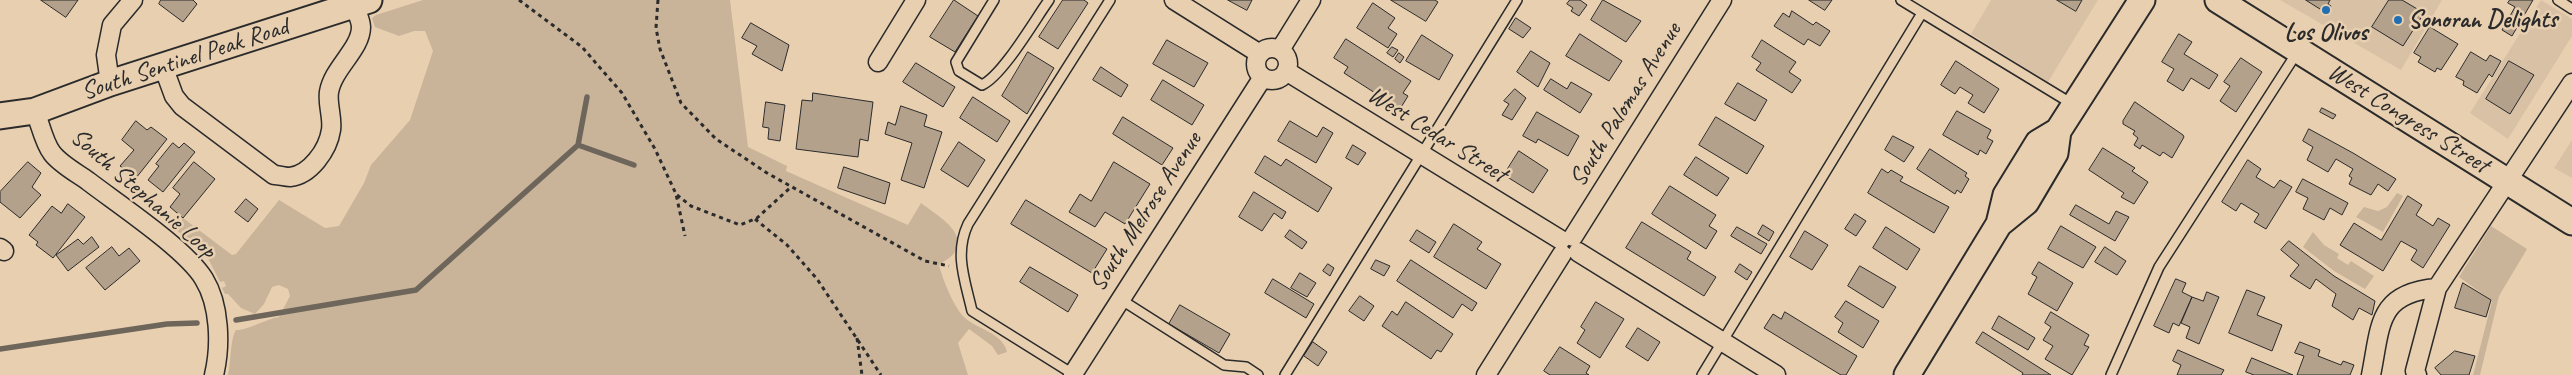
<!DOCTYPE html>
<html>
<head>
<meta charset="utf-8">
<style>
	body { margin:0 }
	canvas { display:block; background:#e8cfb0 }
</style>
</head>
<body>
<canvas width="2572" height="375"></canvas>
<script>
const c = document.querySelector('canvas').getContext('2d');
c.lineJoin = 'round';
function fill(path, color) {
  c.fillStyle = color;
  c.fill(path, 'evenodd');
}
function strokePath(path, color, width, dash) {
  c.strokeStyle = color;
  c.lineWidth = width;
  c.lineCap = dash ? 'butt' : 'round';
  c.setLineDash(dash || []);
  c.stroke(path);
}
function label(font, color, halo, rows, align = 'center') {
  c.font = font + ' Caveat,sans-serif';
  c.lineWidth = 5;
  c.setLineDash([]);
  c.textBaseline = 'middle';
  c.strokeStyle = halo;
  c.fillStyle = color;
  for (const [text, x, y, turn = 0] of rows) {
    c.save();
    c.translate(x, y);
    c.rotate((+turn || 0) * Math.PI / 180);
    c.textAlign = isNaN(turn) ? turn : align;
    if (halo) c.strokeText(text, 0, 0);
    c.fillText(text, 0, 0);
    c.restore();
  }
}
const built = new Path2D(`
	M1991 0H2098L2048 82 1971 34Z
	M2280 0H2442L2401 70Z
	M2541 0 2572 19V36L2508 139 2470 113Z
	M2572 140V178L2554 168Z`);
const green = new Path2D(`
	M423 0H730L748 147 787 166 786 171 908 225 921 203C933 213 966 230 956 250 953 257 945 260 939 265 943 280 954 308 965 318 977 329 1003 333 1007 352L998 355 992 346 969 329 958 343 968 375H228C231 363 230 339 236 330 246 331 266 319 279 317L290 296 288 289 279 285 272 287 264 304 255 314 241 308 228 294H225L222 288 226 286 224 281 220 282 207 256 175 229 183 218 232 255 236 254 279 200 325 228 339 226 364 183 371 165 410 120 433 51 425 31H414L399 36 375 27 372 18 376 15Z
	M2397 193 2403 196 2383 232 2356 217 2364 207 2378 211 2387 207Z
	M2491 226 2527 249 2499 296 2480 375H2473L2492 301 2459 277Z
	M2313 232 2324 245 2339 254 2337 258 2348 265 2351 261 2374 276 2365 289 2334 271 2303 247Z`);
const stream = new Path2D(`
	M578 145 634 165
	M236 320 416 290 578 145 587 97
	M0 349 167 324 197 323`);
const building = new Path2D(`
	M41 0H78L66 17Z
	M161 0H193L197 4 183 22 159 4Z
	M954 0 978 16 955 52 930 37Z
	M1063 0H1084L1088 3 1058 49 1039 37Z
	M1228 0H1252L1247 10Z
	M1391 0H1435L1438 2 1426 21Z
	M1570 0H1580L1587 5 1579 16 1571 11 1573 8 1567 4Z
	M1603 0 1641 21 1626 42 1591 20Z
	M1809 0H1832L1825 10Z
	M2057 0H2082L2076 11Z
	M2306 0H2330L2328 4 2331 6 2327 13Z
	M2389 0H2402L2424 13 2403 46 2372 27Z
	M2510 0H2533L2512 36 2502 30 2515 7 2508 3Z
	M1373 3 1395 18 1388 28 1397 34 1388 48 1357 28Z
	M1792 11 1813 25 1816 22 1830 31 1820 46 1808 39 1804 45 1774 26 1783 13 1789 17Z
	M1516 18 1531 28 1523 38 1509 29Z
	M751 23 789 45 782 71 752 54 757 46 742 38Z
	M2430 27 2458 44 2441 70 2437 68 2435 72 2418 62 2421 57 2414 53Z
	M1580 34 1622 61 1609 81 1566 56Z
	M2179 34 2192 42 2184 54 2218 75 2209 89 2191 78 2183 91 2167 81 2174 69 2162 62Z
	M1422 35 1453 55 1439 80 1406 61Z
	M1346 39 1411 81 1403 93 1408 96 1400 109 1344 73 1348 67 1334 58Z
	M1167 40 1208 63 1194 87 1153 64Z
	M1762 40 1796 62 1789 72 1801 80 1792 93 1756 70 1761 63 1752 57Z
	M1392 47 1398 50 1393 57 1387 53Z
	M1531 51 1550 63 1538 87 1517 72Z
	M1028 52 1054 68 1027 114 1002 96Z
	M2471 52 2486 61 2490 55 2501 61 2492 77 2489 74 2477 93 2463 85 2464 81 2456 77Z
	M1399 53 1404 57 1400 63 1395 59Z
	M2241 58 2262 72 2236 112 2220 101 2230 86 2224 82Z
	M1956 61 1999 89 1984 113 1968 103 1973 95 1960 87 1955 94 1941 85Z
	M2509 61 2534 75 2510 114 2486 99Z
	M916 63 955 87 943 107 903 82Z
	M1101 67 1128 85 1121 97 1093 80Z
	M1551 79 1567 89 1571 82 1592 94 1580 113 1544 90Z
	M1163 80 1204 105 1192 125 1151 100Z
	M1738 83 1767 100 1755 121 1725 104Z
	M1515 89 1526 98 1512 120 1502 115 1509 104 1504 101Z
	M813 93 873 102 868 141 860 139 858 157 796 149 802 100 812 101Z
	M973 97 1010 121 997 142 960 118Z
	M766 102 785 105 780 141 768 139 769 128 763 127Z
	M2135 102 2183 135 2184 137 2172 158 2163 152 2160 156 2142 145 2140 149 2134 145 2138 138 2133 134 2135 131 2123 124V121Z
	M901 106 927 115 924 126 942 132 924 188 901 180 912 143 885 134 888 122 895 125Z
	M2322 108 2336 115 2333 119 2320 112Z
	M1957 111 1991 130 1987 138 1993 141 1986 154 1980 150 1978 155 1943 135Z
	M1537 112 1579 136 1568 156 1538 139 1536 143 1523 136Z
	M1123 117 1173 148 1162 165 1113 134Z
	M1716 117 1764 146 1747 174 1699 145Z
	M136 121 147 130 151 127 167 139 136 178 120 166 134 150 122 140Z
	M1290 121 1317 137 1323 127 1333 133 1316 163 1278 141Z
	M2309 129 2353 153 2396 179 2388 191 2378 184 2371 195 2349 184 2352 178 2349 176 2353 169 2336 159 2328 172 2307 160 2313 147 2303 141Z
	M1893 136 1914 147 1904 162 1885 150Z
	M959 142 985 160 968 187 941 170Z
	M173 143 179 148 184 143 195 152 163 192 148 180 159 166 156 164Z
	M1353 145 1366 153 1358 165 1346 158Z
	M2103 148 2135 168 2132 171 2148 182 2134 204 2121 197 2124 193 2089 170Z
	M1930 149 1967 173 1965 176 1969 179 1961 193 1957 190 1955 194 1917 169Z
	M1519 151 1548 170 1533 193 1504 175Z
	M1265 156 1281 166 1286 159 1332 188 1318 212 1255 173Z
	M1696 157 1729 178 1717 196 1684 175Z
	M2248 160 2261 169 2256 177 2274 188 2280 180 2292 187 2266 229 2254 222 2259 214 2241 203 2236 211 2222 202Z
	M28 162 41 173 32 187 41 195 20 218 0 202V192Z
	M194 162 215 179 183 218 170 207 180 194 173 188Z
	M1114 162 1150 184 1125 224 1105 212 1095 227 1069 212 1080 194 1091 201Z
	M844 167 890 183 885 204 838 188Z
	M1882 169 1888 173 1891 170 1903 177 1900 181 1949 207 1934 233 1868 193Z
	M2303 179 2348 203 2342 215 2330 208 2324 220 2303 209 2308 198 2296 192Z
	M1670 186 1716 215 1709 226 1717 231 1706 249 1652 214Z
	M1254 192 1286 212 1282 219 1274 213 1262 231 1239 217Z
	M2408 196 2422 205 2416 215 2433 226 2438 218 2450 225 2423 268 2411 260 2417 250 2401 241 2383 271 2340 245 2354 223 2381 240Z
	M246 199 258 209 248 222 235 212Z
	M1026 200 1107 249 1092 273 1011 224Z
	M68 204 85 217 53 258 36 245 38 242 29 235 52 206 61 213Z
	M2076 205 2109 224 2116 211 2129 217 2115 241 2070 215Z
	M1855 214 1866 221 1856 236 1845 229Z
	M1642 222 1691 252 1687 259 1716 277 1704 296 1626 248Z
	M1454 224 1482 242 1477 249 1501 264 1486 289 1434 257Z
	M1763 225 1774 232 1769 241 1758 234Z
	M2061 226 2096 247 2083 268 2048 249Z
	M1737 227 1767 244 1761 254 1731 236Z
	M1886 227 1920 249 1907 270 1873 248Z
	M1290 230 1307 242 1302 249 1285 237Z
	M1417 230 1436 242 1429 253 1410 241Z
	M1805 231 1828 245 1812 270 1790 257Z
	M92 237 99 247 68 271 56 255 78 239 83 244Z
	M2289 241 2334 276 2375 301 2372 315 2359 308 2353 320 2332 306 2336 294 2316 279 2310 289 2290 276 2299 265 2281 250Z
	M112 247 119 256 129 248 140 261 105 290 86 268Z
	M2105 247 2126 261 2117 275 2095 262Z
	M1376 260 1390 266 1384 276 1371 269Z
	M1411 260 1477 303 1472 311 1462 304 1453 318 1397 281Z
	M2039 262 2073 283 2057 311 2028 294 2037 277 2032 274Z
	M1328 264 1334 268 1330 276 1323 271Z
	M1740 264 1752 272 1747 280 1735 272Z
	M1860 266 1896 287 1883 308 1848 286Z
	M1030 267 1078 295 1068 312 1020 282Z
	M1300 273 1316 283 1307 297 1291 288Z
	M1273 279 1314 304 1306 318 1265 293Z
	M2176 279 2186 283 2182 292 2192 297 2179 326 2173 323 2169 333 2154 326Z
	M2463 283 2491 300 2486 317 2455 308Z
	M2247 290 2265 297 2257 315 2282 325 2272 351 2229 333Z
	M2207 292 2219 297 2199 344 2186 338 2190 327 2181 323 2192 297 2203 301Z
	M1360 296 1374 306 1364 321 1349 311Z
	M1846 301 1879 321 1863 348 1838 332 1843 323 1835 317Z
	M1406 302 1453 334 1441 352 1437 350 1431 359 1382 326 1392 311 1397 315Z
	M1596 302 1624 319 1600 358 1577 343 1585 330 1581 327Z
	M1180 305 1230 334 1219 353 1169 324Z
	M1785 312 1857 356 1846 375H1841L1764 328 1773 314 1781 319Z
	M2051 312 2089 335 2084 345 2089 347 2072 375 2045 359 2053 346 2043 340 2051 327 2045 323Z
	M1999 316 2035 338 2028 350 1992 329Z
	M1638 328 1660 342 1648 361 1626 347Z
	M1983 332 2051 375H2022L2023 373 1976 343Z
	M1313 342 1327 352 1318 366 1304 356Z
	M2300 342 2320 350 2318 356 2341 365 2343 361 2354 365 2350 375H2297L2304 356 2295 353Z
	M1560 347 1590 366 1586 373 1589 375H1550L1544 371Z
	M2178 350 2224 370 2221 375H2177L2181 365 2173 361Z
	M2455 351 2475 356 2469 375H2441L2435 368Z
	M2252 358 2293 375H2254L2246 372Z`);
const path = new Path2D(`
	M519 0 582 47 622 93 655 149 676 194 685 236
	M658 0 656 28 660 49 681 103 716 139 767 173 925 261 949 266
	M677 195 691 206 740 225 757 218 791 187
	M755 219 787 245 817 279 881 375
	M857 338 862 375`);
const lane = new Path2D(`
	M994 0 956 62 959 71 982 85C1003 75 1034 21 1049 0
	M1901 0 2074 105
	M2558 0 2572 9
	M1120 299 1224 365 1246 367 1258 375
	M1073 374 972 311C965 280 954 254 968 224L1110 0
	M1285 375 1517 0
	M1702 375 1922 13
	M2111 375 2159 267 2298 51`);
const street = new Path2D(`
	M1174 0 1260 54
	M1256 64a16 16 0 1 1 32 0a16 16 0 1 1-32 0Z
	M1280 50 1311 0
	M878 62 916 0
	M163 66 174 96 182 106 274 175C279 175 285 177 290 177 310 175 328 150 331 130 333 118 327 104 329 92 333 68 361 49 361 27 361 20 356 11 354 5
	M1286 71 1561 240
	M110 83 106 55 112 25 133 0
	M35 111C40 123 44 143 52 153 60 164 77 173 88 181 118 204 186 249 204 279 220 305 221 346 214 375
	M1573 237 1722 0
	M0 248 4 251
	M1578 252 1776 375
	M1074 375 1073 374 1263 77
	M1486 375 1562 254
	M2371 375C2381 325 2377 293 2437 288
	M2417 375 2415 371 2437 288 2572 83`);
const secondary = new Path2D(`
	M2218 0 2572 222
	M0 116 35 111 110 83 369 0
	M1999 224 2026 202 2055 153 2058 131 2142 0
	M1907 375 1999 224 2006 195 2038 143 2058 131`);
const markers = [
	[2326,10,5,"#1f6fb2"],
	[2398,20,5,"#1f6fb2"]
];
const poiNames = [
	["Sonoran Delights",2408,20],
	["Los Olivos",2326,33,"center"]
];
const streetNames = [
	["South Sentinel Peak Road",185,60,-18],
	["South Palomas Avenue",1626,105,-58],
	["West Congress Street",2408,119,32],
	["West Cedar Street",1437,135,32],
	["South Stephanie Loop",143,194,41],
	["South Melrose Avenue",1146,212,-57]
];
fill(built, '#d8c1a5');
fill(green, '#c9b49a');
strokePath(stream, '#6f665b', 5.5);
fill(building, '#b3a18b');
strokePath(building, '#2b2b2b', 1);
strokePath(lane, '#2b2b2b', 12);
strokePath(street, '#2b2b2b', 21);
strokePath(secondary, '#2b2b2b', 29);
strokePath(path, '#2b2b2b', 3, [4, 4]);
strokePath(lane, '#e8cfb0', 9);
strokePath(street, '#e8cfb0', 18);
strokePath(secondary, '#e8cfb0', 25);
for (const [x, y, r, color] of markers) {
  const dot = new Path2D();
  dot.arc(x, y, r, 0, 2 * Math.PI);
  c.fillStyle = color;
  c.fill(dot);
  strokePath(dot, '#e8cfb0', 2);
}
label('bold 25px', '#2b2b2b', '#e8cfb0', poiNames, 'left');
label('25px', '#2b2b2b', '#e8cfb0', streetNames);
</script>
</body>
</html>
